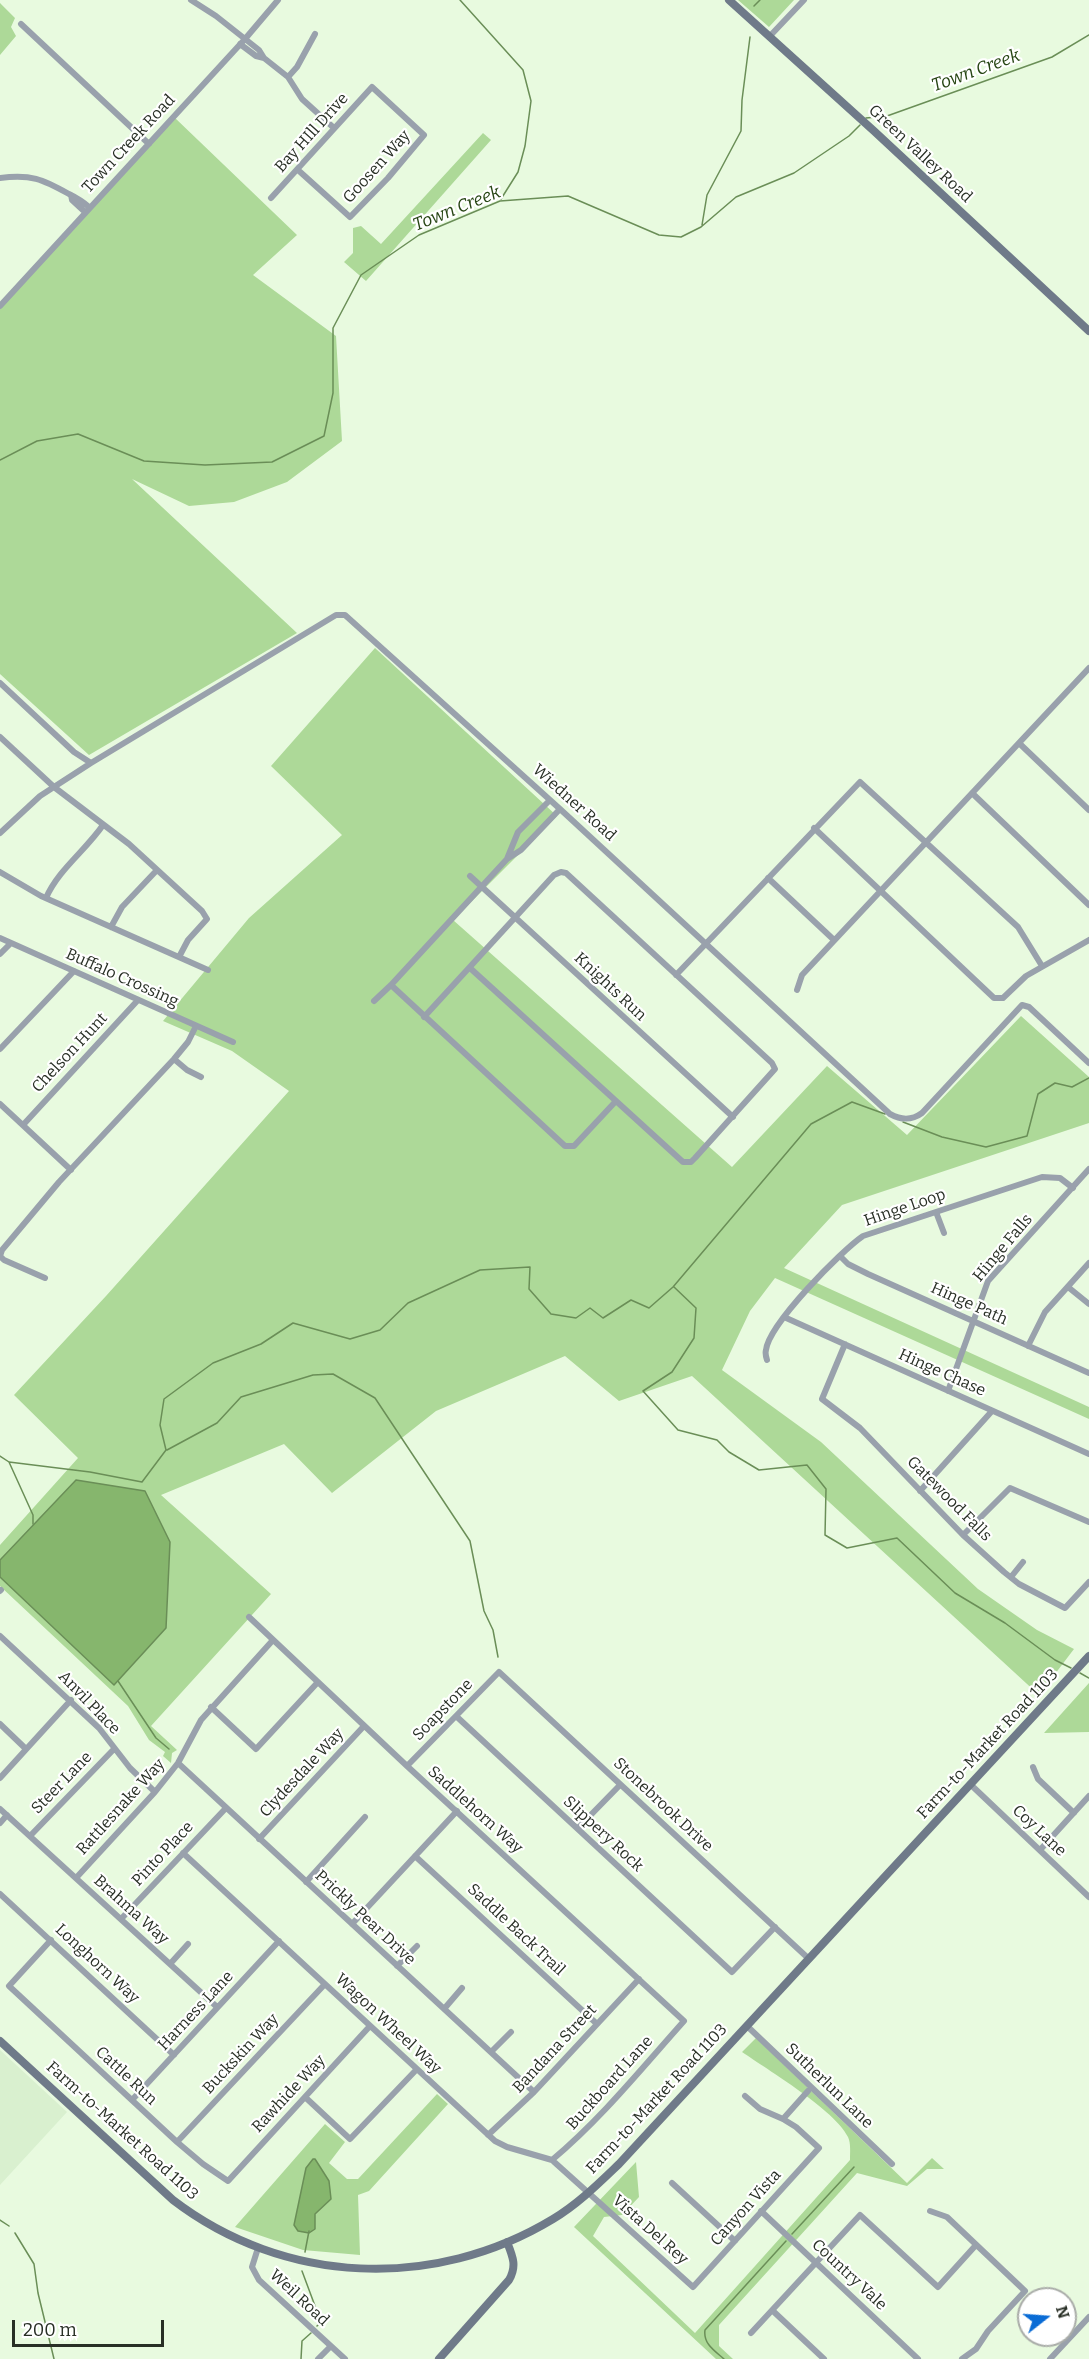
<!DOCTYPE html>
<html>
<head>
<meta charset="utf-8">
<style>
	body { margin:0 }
	#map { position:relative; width:1089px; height:2359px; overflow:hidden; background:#e8fadf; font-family:Bitter,serif }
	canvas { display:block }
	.north { position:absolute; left:1017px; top:2287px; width:60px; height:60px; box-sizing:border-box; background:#fff; border:2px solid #a9aca8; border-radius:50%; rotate:73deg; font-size:16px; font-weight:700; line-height:24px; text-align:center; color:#282f25 }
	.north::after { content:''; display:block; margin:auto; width:21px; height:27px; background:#0a6cd5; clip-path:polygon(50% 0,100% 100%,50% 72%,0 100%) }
	.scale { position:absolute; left:12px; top:2320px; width:152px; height:27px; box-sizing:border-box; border:3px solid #282f25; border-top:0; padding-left:8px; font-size:18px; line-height:21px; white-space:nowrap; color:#282f25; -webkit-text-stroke:4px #fff; paint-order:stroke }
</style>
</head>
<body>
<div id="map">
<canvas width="1089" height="2359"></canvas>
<div class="north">N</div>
<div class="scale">200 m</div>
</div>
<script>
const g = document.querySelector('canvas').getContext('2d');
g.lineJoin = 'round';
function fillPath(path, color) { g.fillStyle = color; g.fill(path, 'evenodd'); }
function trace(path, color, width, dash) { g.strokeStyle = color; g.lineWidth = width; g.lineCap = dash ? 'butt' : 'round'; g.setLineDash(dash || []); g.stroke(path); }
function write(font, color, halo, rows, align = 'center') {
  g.font = font + ' Bitter,serif'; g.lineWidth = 4.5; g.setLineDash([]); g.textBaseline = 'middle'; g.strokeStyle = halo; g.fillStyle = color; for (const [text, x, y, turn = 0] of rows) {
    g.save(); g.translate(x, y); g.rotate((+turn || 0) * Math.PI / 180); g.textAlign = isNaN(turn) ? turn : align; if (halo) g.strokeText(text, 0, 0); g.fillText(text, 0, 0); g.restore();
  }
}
const built = new Path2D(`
	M0,2050L67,2112L0,2185Z`);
const green = new Path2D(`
	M738,0H794L769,27Z
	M0,3L15,18L11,27L16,36L0,55Z
	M174,117L297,235L253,275L336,336L342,441L287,482L234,502L189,506L132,479L297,633L89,755L0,674V309Z
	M483,133L491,140L366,281L344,262L353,253V228L361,226L381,244Z
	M375,648L557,816L453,920L732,1167L827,1066L907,1135L1021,1016L1089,1077V1123L842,1205L784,1268L1089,1407V1419L775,1278L750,1311L722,1370L821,1442L978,1589L1037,1630L1074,1649L1039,1695L692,1376L619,1401L565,1356L436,1411L332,1493L284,1444L161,1495L271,1594L151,1726L177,1750L172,1753L171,1763L163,1756L165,1752L149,1740L128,1706L0,1586V1545L78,1458L14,1395L106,1296L289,1091L232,1051L163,1021L249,918L342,835L271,766Z
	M1089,1683V1732L1044,1733Z
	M756,2038L907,2183L932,2158L944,2169H927L907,2186L857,2173L719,2325V2346L733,2359H716L574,2227L636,2162L639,2197L622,2215L604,2217L593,2236L695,2333L850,2160C850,2153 851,2143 848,2137C835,2110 768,2070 742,2052Z
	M437,2094L448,2104L369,2191L358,2195L360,2255L303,2250L235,2227L325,2124L345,2142L329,2163L347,2179H358Z`);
const water = new Path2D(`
	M76,1480L145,1491L170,1542L166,1628L114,1685L0,1577V1560Z
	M313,2159H315L329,2181L331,2199L315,2214V2229L309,2233L298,2231L294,2225L306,2168Z`);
const stream = new Path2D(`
	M460,0L523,70L531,101L525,146L518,172L501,199
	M754,6L760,0
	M866,118L887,116L1052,57L1089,35
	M702,225L707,195L741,131L742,100L750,37
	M0,460L37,441L78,434L144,461L205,465L272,462L324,436L333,393V328L361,275L419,235L500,201L568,196L659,235L681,237L701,227L736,197L794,173L849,136L860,125
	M903,1122L942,1137L986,1147L1027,1136L1038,1094L1055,1083L1072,1087L1089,1078
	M674,1287L696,1308L694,1338L672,1372L643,1391L678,1430L717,1440L729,1452L759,1470L807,1465L826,1489L825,1535L847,1548L897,1538L955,1593L1005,1623L1055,1660L1071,1668
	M167,1450L217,1423L241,1397L313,1375L333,1374L375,1398L470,1541L484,1611L493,1630L498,1657
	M0,1456L9,1462L90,1472L142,1482L166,1450L160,1425L164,1399L213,1363L261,1344L293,1323L350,1339L380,1330L408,1303L480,1270L530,1267L529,1289L551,1314L576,1318L590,1308L603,1318L631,1300L649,1308L673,1287L811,1124L852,1102L885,1114
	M9,1462L33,1515V1524
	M1080,1673L1089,1678
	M118,1681L156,1738L169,1749
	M0,2220L9,2226
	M15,2233L34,2264L38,2293L54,2359
	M792,2234L854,2167
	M305,2252L309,2231
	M302,2271L321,2322L317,2326
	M301,2359L302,2341L311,2333
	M724,2359C715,2351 703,2344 705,2330L786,2241`);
const street = new Path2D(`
	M191,0L216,16L259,50L264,58
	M21,24L149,144
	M769,37L804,0
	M240,44L256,56L264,58L288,77L302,99L334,128
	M288,77L297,67L315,34
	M0,178C31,174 42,179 69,194C77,198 82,201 89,207
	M71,195L72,200L85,212
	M271,198L372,87L424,135L388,178L350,217L298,170
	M0,306L245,39L278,0
	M0,683L74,752L91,763L336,615H345L560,809L890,1114C901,1120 911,1121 922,1113L1022,1005L1029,1007L1089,1063
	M0,737L54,787L129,844L202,911L207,919L188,940L179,957
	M1020,744L1089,810
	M972,793L1089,905
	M814,828L994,998H1003L1026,976L1089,940
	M0,833L40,796L91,763
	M507,859L518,832L550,800
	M0,872L41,896L208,970
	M470,876L733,1117
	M768,878L834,940
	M46,898C58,870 86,850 103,825
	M111,927L122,907L157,870
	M0,938L233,1042
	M0,954L11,943
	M676,975L860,782L1018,927L1042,966
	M391,985L565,1146H574L616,1101
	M797,990L802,975L1089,668
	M374,1001L391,985L507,859L521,850L560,809
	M424,1017L554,875L561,872L566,873L772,1063L775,1069L695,1158L691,1162H683L470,968
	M0,1049L74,971
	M174,1059L187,1070L201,1077
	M0,1104L71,1170
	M23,1125L138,1000
	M936,1212L944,1233
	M840,1256L848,1264L868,1274L1089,1373
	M45,1278L4,1260L0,1256L2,1250L59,1182L174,1059L188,1042L196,1026
	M1068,1287L1089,1304
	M784,1317L1089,1454
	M845,1344L822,1399L860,1428L963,1535L1004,1572L1019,1584L1065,1608L1089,1582
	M1028,1346L1045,1312L1089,1263
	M767,1360C766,1357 765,1353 766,1350C769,1324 841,1251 863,1236L1042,1177L1060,1178L1073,1188
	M948,1391L988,1281L1089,1169
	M920,1491L992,1411
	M963,1535L1010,1488L1089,1522
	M1011,1577L1023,1562
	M0,1591L1,1590
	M249,1617L407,1766L684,2021C642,2068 601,2119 552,2160
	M0,1636L99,1728L130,1768L155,1792
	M211,1707L256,1749L318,1682
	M456,1716L732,1972L775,1927
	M0,1724L26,1749
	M178,1763L534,2092
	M407,1766L499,1672L809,1959
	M1033,1767L1038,1779L1074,1813
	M0,1778L71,1700
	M970,1784L1089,1897
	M0,1809L217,2007
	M0,1823L7,1815
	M578,1828L620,1785
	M30,1836L114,1749
	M259,1839L364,1726
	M1040,1850L1089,1796
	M183,1853L495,2141L507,2147L552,2160L693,2287L819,2148L796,2127L783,2119L760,2109L745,2096
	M415,1856L597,2024
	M76,1878L155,1792L178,1763L201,1720L273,1640
	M306,1882L365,1817
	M0,1894L174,2055
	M121,1919L226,1808
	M352,1924L457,1811
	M51,1940L9,1986L177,2142L203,2164L228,2181L370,2026
	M170,1964L188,1944
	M397,1966L417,1946
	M444,2009L462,1988
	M747,2026L892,2164
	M491,2052L511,2032
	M305,2097L350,2139L417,2069
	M132,2100L279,1941
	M783,2119L808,2091
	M488,2135L534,2092L639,1979
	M177,2142L325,1984
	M672,2183L735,2241
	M761,2211L918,2359
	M930,2211L947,2217L1025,2291L988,2331L976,2349L962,2359
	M258,2248L252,2267L259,2280L345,2359
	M773,2311L824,2359
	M751,2333L860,2215L938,2287L976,2245
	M318,2359L331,2346
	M1050,2359L1089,2317`);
const secondary = new Path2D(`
	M729,0L874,131L1089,331
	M0,2041L173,2200C284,2285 434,2291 553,2219C578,2204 598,2184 619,2164L1089,1656
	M439,2359L509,2280C517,2266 513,2257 507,2242`);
const streetNames = [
	["Bay HIll Drive",312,133,-48],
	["Town Creek Road",129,144,-47],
	["Green Valley Road",920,154,43],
	["Goosen Way",377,167,-48],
	["Wiedner Road",574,803,42],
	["Buffalo Crossing",122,978,24],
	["Knights Run",610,987,43],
	["Chelson Hunt",70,1053,-47],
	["Hinge Loop",905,1208,-19],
	["Hinge Falls",1003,1248,-50],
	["Hinge Path",969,1304,24],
	["Hinge Chase",942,1373,24],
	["Gatewood Falls",949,1499,45],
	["Anvil Place",89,1703,46],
	["Soapstone",443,1710,-46],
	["Farm-to-Market Road 1103",988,1744,-47],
	["Clydesdale Way",302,1773,-47],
	["Steer Lane",62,1783,-46],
	["Stonebrook Drive",663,1805,43],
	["Rattlesnake Way",121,1807,-48],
	["Saddlehorn Way",475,1810,42],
	["Coy Lane",1039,1831,43],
	["Slippery Rock",603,1834,43],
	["Pinto Place",163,1854,-47],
	["Brahma Way",131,1910,42],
	["Prickly Pear Drive",365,1918,43],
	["Saddle Back Trail",516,1930,43],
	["Longhorn Way",97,1964,43],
	["Harness Lane",196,2011,-47],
	["Wagon Wheel Way",388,2024,43],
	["Bandana Street",555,2049,-47],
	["Buckskin Way",241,2054,-47],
	["Cattle Run",126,2076,43],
	["Buckboard Lane",610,2083,-48],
	["Sutherlun Lane",829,2086,44],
	["Rawhide Way",289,2094,-47],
	["Farm-to-Market Road 1103",657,2099,-47],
	["Farm-to-Market Road 1103",122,2131,42],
	["Canyon Vista",746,2208,-48],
	["Vista Del Rey",650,2230,42],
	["Country Vale",849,2275,43],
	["Weil Road",299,2298,43]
];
const waterNames = [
	["Town Creek",976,71,-20],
	["Town Creek",457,209,-22]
];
fillPath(built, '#d9f0cf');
fillPath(green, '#add998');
fillPath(water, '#86b66d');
trace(water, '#6a8e57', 1.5);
trace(stream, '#6a8e57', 1.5);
trace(street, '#99a1ac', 6);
trace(secondary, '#6f7a89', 8);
write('16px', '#282f25', '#fff', streetNames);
write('italic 18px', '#264513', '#fff', waterNames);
</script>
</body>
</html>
